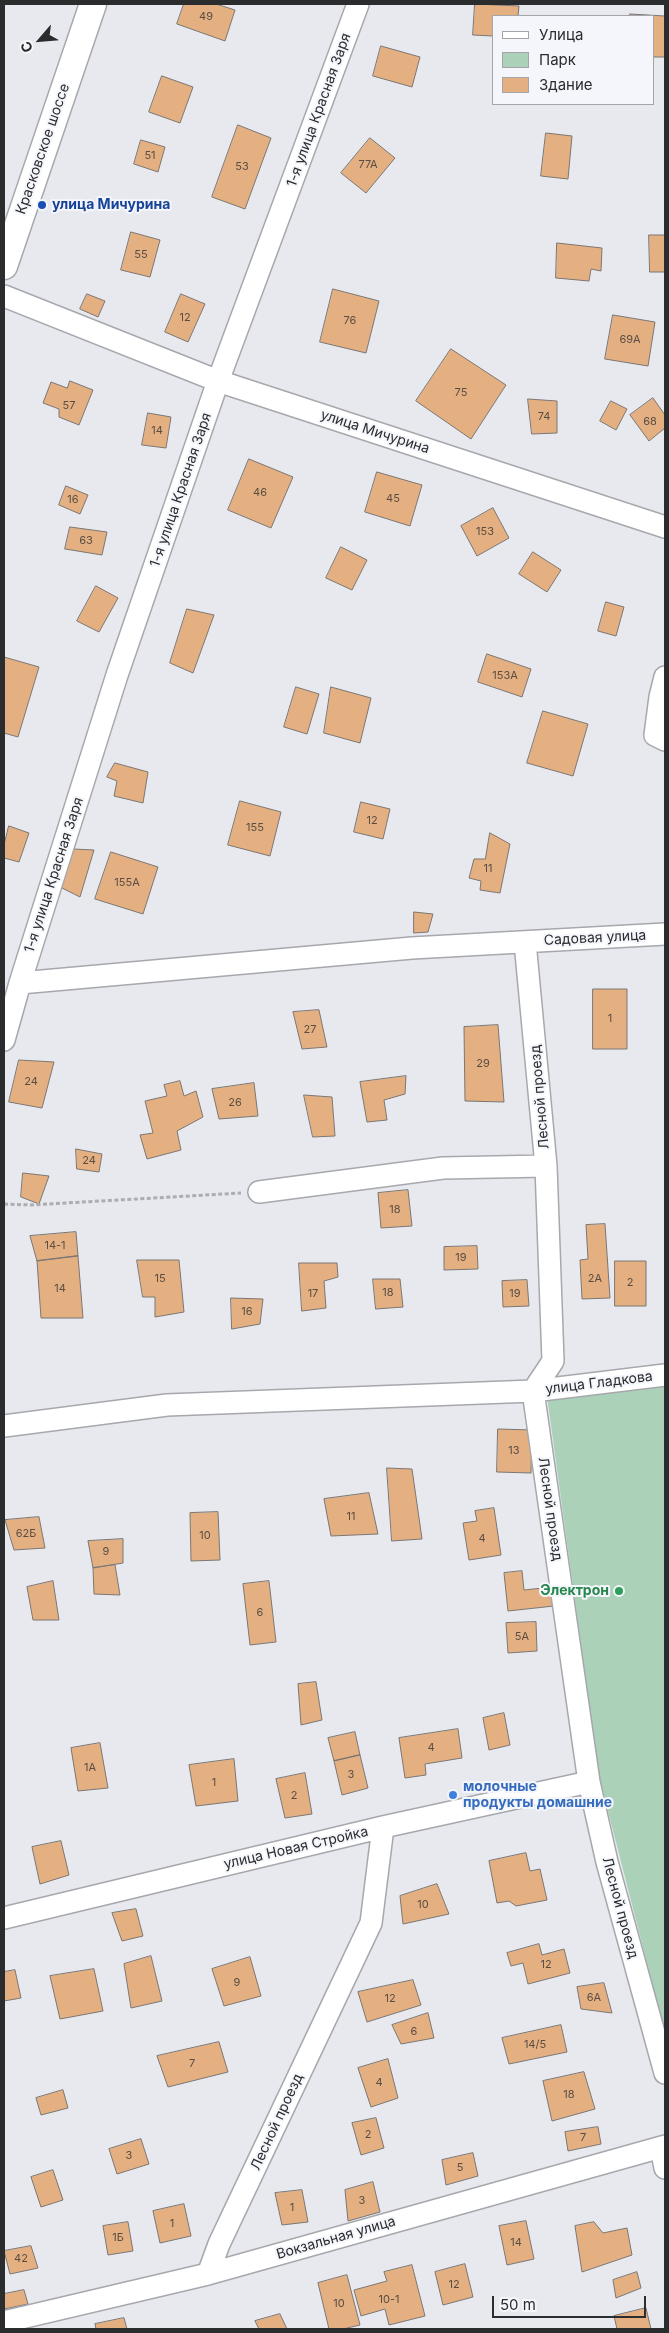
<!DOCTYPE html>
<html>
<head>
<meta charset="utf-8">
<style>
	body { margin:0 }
	#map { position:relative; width:669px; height:2333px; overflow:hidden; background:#e7e9ee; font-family:Inter,sans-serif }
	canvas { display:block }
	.frame { position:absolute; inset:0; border:5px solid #2b2c2e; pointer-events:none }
	.legend { position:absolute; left:492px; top:15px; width:162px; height:90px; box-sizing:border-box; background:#f4f6fb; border:1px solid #a4a5a9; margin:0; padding:6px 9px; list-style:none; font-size:15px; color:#2b2c2e }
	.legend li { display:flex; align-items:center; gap:10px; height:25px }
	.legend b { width:25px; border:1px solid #a4a5a9 }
	.north { position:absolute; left:15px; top:15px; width:50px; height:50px; -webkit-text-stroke:4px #f4f6fb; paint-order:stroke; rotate:243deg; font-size:14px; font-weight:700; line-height:20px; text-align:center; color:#2b2c2e }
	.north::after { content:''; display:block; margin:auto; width:18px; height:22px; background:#2b2c2e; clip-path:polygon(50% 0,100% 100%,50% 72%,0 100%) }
	.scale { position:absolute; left:492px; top:2296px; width:154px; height:22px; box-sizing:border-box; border:2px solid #2b2c2e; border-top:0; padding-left:6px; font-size:15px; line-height:18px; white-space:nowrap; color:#2b2c2e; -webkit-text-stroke:4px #f4f6fb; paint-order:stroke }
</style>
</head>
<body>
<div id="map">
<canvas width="669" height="2333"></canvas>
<div class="frame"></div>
<ul class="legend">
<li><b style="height:6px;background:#fff"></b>Улица</li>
<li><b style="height:14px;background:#abd1b8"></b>Парк</li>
<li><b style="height:14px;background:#e4b082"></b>Здание</li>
</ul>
<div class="north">С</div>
<div class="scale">50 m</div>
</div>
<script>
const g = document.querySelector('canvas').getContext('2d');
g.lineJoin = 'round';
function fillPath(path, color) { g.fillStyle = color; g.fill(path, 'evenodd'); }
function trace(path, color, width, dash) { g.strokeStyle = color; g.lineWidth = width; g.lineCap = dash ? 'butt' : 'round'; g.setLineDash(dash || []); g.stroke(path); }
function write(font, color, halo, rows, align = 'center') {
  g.font = font + ' Inter,sans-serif'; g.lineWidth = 4; g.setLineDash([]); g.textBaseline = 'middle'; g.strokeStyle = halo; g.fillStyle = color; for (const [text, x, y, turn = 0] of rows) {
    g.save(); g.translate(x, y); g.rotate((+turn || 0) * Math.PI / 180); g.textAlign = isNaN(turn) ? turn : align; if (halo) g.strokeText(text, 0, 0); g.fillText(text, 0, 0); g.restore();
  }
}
const green = new Path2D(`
	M665,1384V2033L599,1776L547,1396Z`);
const building = new Path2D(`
	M184,4H216L235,10L225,41L177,24Z
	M475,4L519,6L518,16H493V36L473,35Z
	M630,14L665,16V57H653V16H630Z
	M381,46L420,57L412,87L373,76Z
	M162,76L193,87L180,123L149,112Z
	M238,125L271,138L245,209L212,197Z
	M546,133L572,136L568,179L541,176Z
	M370,138L395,158L366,193L341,173Z
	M141,140L165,147L158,172L134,164Z
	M131,232L160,240L150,277L121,270Z
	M649,235H665V272H650Z
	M557,243L602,248L601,271L591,269L589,281L556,278Z
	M333,289L379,301L366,353L320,342Z
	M87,294L105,301L98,317L80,309Z
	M181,294L205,304L188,342L165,332Z
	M613,315L655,322L648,366L605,359Z
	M451,349L506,385L471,439L416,401Z
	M70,381L93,390L79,425L59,417V409L43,403L51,382L67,388Z
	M653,398L665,415V428L649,441L630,415Z
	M528,399L557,401V433L532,434Z
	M611,401L627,409L616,430L600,421Z
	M148,413L171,417L166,448L142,445Z
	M249,459L293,477L271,528L228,510Z
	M377,472L422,485L410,526L365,512Z
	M66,486L88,495L80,514L59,505Z
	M493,508L509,538L477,556L461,526Z
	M70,527L107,532L102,555L65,549Z
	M341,547L367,560L352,590L326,578Z
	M533,552L561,570L547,592L519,574Z
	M96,586L118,598L99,632L77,621Z
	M606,602L624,607L616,636L598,631Z
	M187,609L214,615L193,673L170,663Z
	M487,654L531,669L522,697L478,682Z
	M4,657L39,667L18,737L4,733Z
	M296,687L319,694L307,734L284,727Z
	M331,687L371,698L360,743L324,733Z
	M543,711L588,724L573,776L527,763Z
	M115,763L148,772L143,803L114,796L117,781L107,777Z
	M240,801L281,812L270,856L228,845Z
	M361,802L390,809L383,839L354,832Z
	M9,826L29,833L19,862L4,858V845Z
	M490,833L510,844L500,893L480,890L481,881L469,878L474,859H485Z
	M73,849L94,850L80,897L60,887Z
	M111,852L158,867L143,914L95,899Z
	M414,912L433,914L428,932L414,933Z
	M593,989H627V1049H593Z
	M319,1010L327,1047L302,1049L293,1012Z
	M498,1025L504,1102L465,1101L464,1027Z
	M19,1060L54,1062L42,1108L9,1102Z
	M406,1076L405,1094L384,1100L387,1120L367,1122L360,1082Z
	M180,1081L184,1096L196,1091L203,1117L177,1131L181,1150L147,1159L140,1135L153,1133L145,1101L167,1096L164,1085Z
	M254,1083L258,1116L219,1119L212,1089Z
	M304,1095L332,1097L335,1136L313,1137Z
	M76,1149L102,1154L99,1172L77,1169Z
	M23,1173L49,1176L39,1204L21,1197Z
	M408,1190L412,1226L381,1228L378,1193Z
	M605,1224L610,1298L582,1299L580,1260L588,1259L586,1225Z
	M76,1232L78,1256L37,1261L30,1236Z
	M477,1246L478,1269L444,1270V1247Z
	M78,1256L83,1318H41L37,1261Z
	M137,1260H179L184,1312L155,1317V1297H143Z
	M615,1261H646V1306H615Z
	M299,1263H337L338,1277L324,1281L326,1308L302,1311Z
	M373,1279H400L403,1307L376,1309Z
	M527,1280L529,1306L503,1307L502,1281Z
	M231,1298L263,1299L260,1324L232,1329Z
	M498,1429L532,1430L531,1473L497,1472Z
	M387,1468L412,1469L422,1539L392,1541Z
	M369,1493L378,1534L331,1536L324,1499Z
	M494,1508L501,1555L469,1560L463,1523L477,1521L475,1511Z
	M218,1512L220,1560L191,1561L190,1513Z
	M39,1517L45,1548L14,1550L5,1520Z
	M123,1539V1563L93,1568L88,1541Z
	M115,1565L120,1595L94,1594L93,1568Z
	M522,1571L524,1590L552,1587L554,1606L508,1611L504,1573Z
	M53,1581L59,1620H33L27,1587Z
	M269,1581L276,1642L250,1645L243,1584Z
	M536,1622L537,1651L508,1653L506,1623Z
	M316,1682L322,1720L301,1725L298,1684Z
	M504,1713L510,1745L489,1750L483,1718Z
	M458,1729L462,1758L425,1764L426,1775L405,1778L399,1738Z
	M355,1732L360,1755L334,1761L328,1738Z
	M100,1743L108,1788L78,1791L71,1748Z
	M360,1755L368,1788L342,1795L334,1761Z
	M234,1759L238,1801L196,1806L189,1765Z
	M305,1773L312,1814L285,1818L276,1779Z
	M61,1841L69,1875L40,1884L32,1847Z
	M526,1853L530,1871L540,1869L547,1900L516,1906L509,1901L497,1903L489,1861Z
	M437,1884L449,1914L403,1924L400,1896Z
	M136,1909L143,1936L122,1941L112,1913Z
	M539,1944L542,1955L564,1949L570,1973L528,1984L523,1963L511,1966L507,1953Z
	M151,1956L162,2001L131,2008L124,1964Z
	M250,1957L261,1996L224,2006L212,1969Z
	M94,1969L103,2011L60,2019L50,1976Z
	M15,1970L21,1998L4,2001V1972Z
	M413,1980L421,2005L367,2022L358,1992Z
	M604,1983L612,2013L581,2009L577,1987Z
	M428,2013L434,2038L401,2044L392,2025Z
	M561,2025L567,2052L509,2064L502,2038Z
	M219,2042L228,2072L168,2087L157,2056Z
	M388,2059L398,2098L371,2107L358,2068Z
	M584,2072L595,2109L552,2121L543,2081Z
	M63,2090L68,2108L41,2115L36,2098Z
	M376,2118L384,2148L361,2155L352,2123Z
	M598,2127L601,2144L568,2151L565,2132Z
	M141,2139L149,2164L117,2174L109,2149Z
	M473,2153L478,2176L446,2185L442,2160Z
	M53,2170L63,2200L41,2207L31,2177Z
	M373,2182L380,2212L348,2221L345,2190Z
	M302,2190L308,2222L282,2225L275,2193Z
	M184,2204L191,2236L160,2243L153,2211Z
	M526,2221L534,2259L507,2265L499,2226Z
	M128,2222L133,2251L108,2255L103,2226Z
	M594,2222L603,2233L627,2228L632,2255L582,2272L575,2226Z
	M31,2246L38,2268L10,2274L4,2251Z
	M465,2264L473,2297L443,2305L435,2272Z
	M412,2265L425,2316L389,2325L385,2309L361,2316L354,2290L387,2281L384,2272Z
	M637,2272L641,2288L616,2298L613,2280Z
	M347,2275L360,2325L343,2329H329L318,2283Z
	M24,2290L28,2304L4,2309V2294Z
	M646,2308L651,2329H617L614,2316Z
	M280,2314L287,2329H259L255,2321Z
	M124,2318L127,2329H96L95,2324Z`);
const path = new Path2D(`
	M4,1204L31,1205L241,1193`);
const minor = new Path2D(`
	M4,296L218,381L665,527
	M665,677L660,697L655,735L665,740
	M525,942L546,1166L553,1361L533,1391L589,1782L607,1862L665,2073
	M20,983L412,948L665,934
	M4,1040L20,983L117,675L218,381L358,4
	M259,1192L443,1168L546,1166
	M4,1426L167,1405L533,1391L665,1375
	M4,1918L383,1827L589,1782
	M661,2148L665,2168
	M208,2274L219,2244L371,1923L383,1827
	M4,2322L208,2274L665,2146`);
const major = new Path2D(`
	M4,266L93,4`);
const markers = [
	[42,205,5,"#1a4fb4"],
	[619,1591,5,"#2e9e5b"],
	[453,1795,5,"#3f7fe0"]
];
const numberNames = [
	["49",206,17],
	["51",150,156],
	["77А",368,165],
	["53",242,167],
	["55",141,255],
	["12",185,318],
	["76",350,321],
	["69А",630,340],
	["75",461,393],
	["57",69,406],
	["74",544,417],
	["68",650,422],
	["14",157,431],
	["46",260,493],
	["45",393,499],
	["16",73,500],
	["153",485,532],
	["63",86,541],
	["153А",505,676],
	["12",372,821],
	["155",255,828],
	["11",488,869],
	["155А",127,883],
	["1",610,1019],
	["27",310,1030],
	["29",483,1064],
	["24",31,1082],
	["26",235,1103],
	["24",89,1161],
	["18",395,1210],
	["14-1",55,1246],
	["19",461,1258],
	["15",160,1279],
	["2А",595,1279],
	["2",630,1283],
	["14",60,1289],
	["18",388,1293],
	["17",313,1294],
	["19",515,1294],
	["16",247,1312],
	["13",514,1451],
	["11",351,1517],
	["62Б",26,1534],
	["10",205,1536],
	["4",482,1539],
	["9",106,1552],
	["6",260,1613],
	["5А",522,1637],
	["4",431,1748],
	["1А",90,1768],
	["3",351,1775],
	["1",214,1783],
	["2",294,1796],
	["10",423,1905],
	["12",546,1965],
	["9",237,1983],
	["6А",594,1998],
	["12",390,1999],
	["6",414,2032],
	["14/5",535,2045],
	["7",192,2064],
	["4",379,2083],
	["18",569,2095],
	["2",368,2135],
	["7",583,2138],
	["3",129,2156],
	["5",460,2168],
	["3",362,2201],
	["1",292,2208],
	["1",172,2224],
	["1Б",118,2238],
	["14",516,2243],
	["42",21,2259],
	["12",454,2285],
	["10-1",389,2300],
	["10",339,2304]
];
const streetNames = [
	["1-я улица Красная Заря",319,110,-70],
	["Красковское шоссе",43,149,-71],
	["улица Мичурина",375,432,18],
	["1-я улица Красная Заря",181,490,-71],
	["1-я улица Красная Заря",54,875,-72],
	["Садовая улица",595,938,-3],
	["Лесной проезд",540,1097,-95],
	["улица Гладкова",599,1383,-7],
	["Лесной проезд",550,1509,82],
	["улица Новая Стройка",296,1848,-13],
	["Лесной проезд",620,1908,75],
	["Лесной проезд",277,2122,-65],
	["Вокзальная улица",336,2238,-16]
];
const transitNames = [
	["улица Мичурина",52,205]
];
const leisureNames = [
	["Электрон",609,1591]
];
const shopNames = [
	["молочные",463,1787],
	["продукты домашние",463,1803]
];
fillPath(green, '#abd1b8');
fillPath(building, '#e4b082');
trace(building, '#7b7673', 1);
trace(minor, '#a6a8ad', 24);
trace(major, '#a6a8ad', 29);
trace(path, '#acadb2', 3, [4, 2.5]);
trace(minor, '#fff', 21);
trace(major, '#fff', 26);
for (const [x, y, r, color] of markers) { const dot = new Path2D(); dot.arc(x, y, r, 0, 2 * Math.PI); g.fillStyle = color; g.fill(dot); trace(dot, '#f4f6fb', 2); }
write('11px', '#594d43', null, numberNames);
write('14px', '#2b2c2e', '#f4f6fb', streetNames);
write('bold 14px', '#164399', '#f4f6fb', transitNames, 'left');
write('bold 14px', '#27864d', '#f4f6fb', leisureNames, 'right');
write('bold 14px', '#366cbe', '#f4f6fb', shopNames, 'left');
</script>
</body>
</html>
